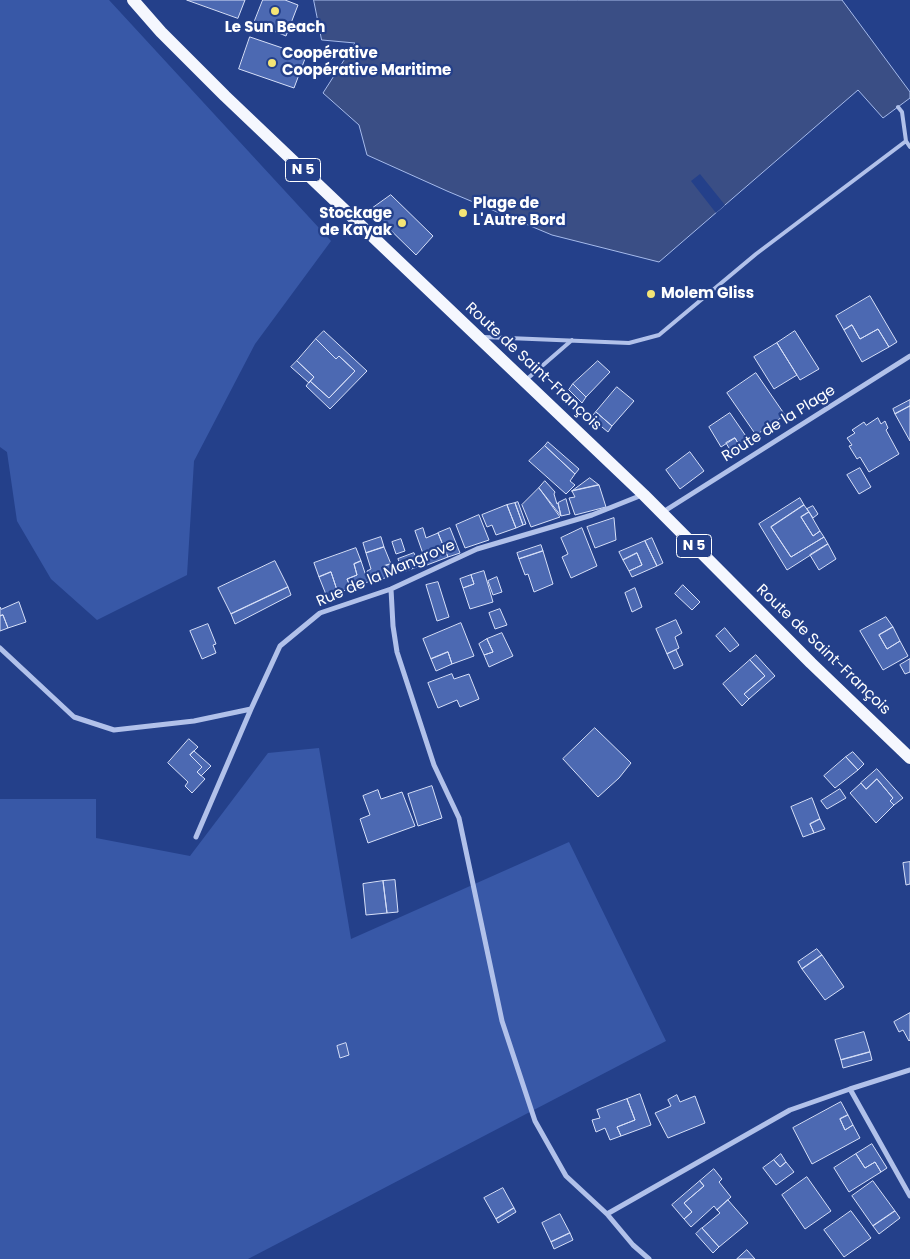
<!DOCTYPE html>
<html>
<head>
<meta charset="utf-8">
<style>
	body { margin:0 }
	canvas { display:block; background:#24408a }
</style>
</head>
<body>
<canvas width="910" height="1259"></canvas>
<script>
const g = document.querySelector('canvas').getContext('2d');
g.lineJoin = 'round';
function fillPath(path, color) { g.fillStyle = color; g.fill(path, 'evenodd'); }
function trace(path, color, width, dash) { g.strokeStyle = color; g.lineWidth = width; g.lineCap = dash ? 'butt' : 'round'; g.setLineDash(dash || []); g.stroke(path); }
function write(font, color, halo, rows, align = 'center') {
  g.font = font + ' Poppins,sans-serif'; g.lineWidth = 4.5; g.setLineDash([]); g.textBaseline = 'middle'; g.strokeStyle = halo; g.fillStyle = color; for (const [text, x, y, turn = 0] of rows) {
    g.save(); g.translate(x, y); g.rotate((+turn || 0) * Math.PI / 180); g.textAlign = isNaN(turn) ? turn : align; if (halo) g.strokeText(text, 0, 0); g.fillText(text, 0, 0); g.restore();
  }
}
const green = new Path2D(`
	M0,0H109L331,241L255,344L194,461L187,575L97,620L51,579L17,521L7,452L0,447Z
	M319,748L351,939L569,842L666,1041L248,1259H0V799H96V838L190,856L268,753Z`);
const water = new Path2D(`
	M314,0H842L910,92V98L883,118L858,90L659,262L552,235L447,191L367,155L359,125L323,93L355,43L322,40Z`);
const pier = new Path2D(`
	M700,174L725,205L716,213L691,181Z`);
const building = new Path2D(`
	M187,0H245L238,18Z
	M263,0H285L298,5L286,36L254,23Z
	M250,37L306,56L294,88L239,69Z
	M391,195L433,236L416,255L370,210Z
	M870,296L897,342L889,347L878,329L860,339L852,325L844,330L836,316Z
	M852,325L860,339L878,329L889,347L862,362L844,330Z
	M324,331L367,371L330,409L306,386L310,381L329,398L355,371L339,356L336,359L316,339Z
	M795,331L819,369L800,380L777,343Z
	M316,339L336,359L339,356L355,371L329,398L310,381L314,377L297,361Z
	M777,343L797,375L774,389L754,357Z
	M297,361L314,377L309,383L291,367Z
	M598,361L610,372L586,397L573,384Z
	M756,373L785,415L756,435L727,393Z
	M573,384L586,397L582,403L569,390Z
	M617,387L634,401L612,426L596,412Z
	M910,400V406L895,414L893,409Z
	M910,406V441L895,414Z
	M596,412L612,426L608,432L591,418Z
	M730,413L750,442L741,448L735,438L721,447L709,427Z
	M878,418L881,424L885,421L888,428L886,430L899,454L869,472L860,457L857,459L849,446L852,445L847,438L855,433L852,430L864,422L866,425Z
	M735,438L741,448L732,453L726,443Z
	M548,442L579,469L575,474L545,446Z
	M545,446L575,474L570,481L575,485L566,494L529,461Z
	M690,452L704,471L680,489L666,470Z
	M860,468L871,487L859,494L847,475Z
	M590,478L599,485L572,491Z
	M545,481L555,492L554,494L557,504L558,503L561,516L539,488Z
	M599,485L606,507L575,515L569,498L575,497L572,491Z
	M539,488L560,517L531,527L522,505Z
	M800,498L804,505L771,527L791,557L824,537L828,544L787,570L759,524Z
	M566,499L570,514L561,516L558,503Z
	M518,502L526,524L523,525L515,503Z
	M515,503L523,525L516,528L507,505Z
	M507,505L516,528L496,535L492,525L487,527L482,515Z
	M804,505L809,512L801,517L813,536L820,531L824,537L791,557L771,527Z
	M813,506L818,514L813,518L807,509Z
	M809,512L820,531L813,536L801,517Z
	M479,515L489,540L465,548L456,525Z
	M614,518L616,540L595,548L587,527Z
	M423,528L426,538L438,533L448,557L427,565L415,531Z
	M450,528L460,553L448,557L438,533Z
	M582,528L597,566L571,578L562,557L568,554L561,538Z
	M381,537L384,547L366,553L363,543Z
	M652,538L663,563L657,566L645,541Z
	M401,539L405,551L396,554L392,542Z
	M645,541L657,566L632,577L629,571L642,565L637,553L623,560L619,552Z
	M828,544L836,559L819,570L810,555Z
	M541,545L543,551L519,559L517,553Z
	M384,547L391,564L384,566L387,577L371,584L367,571L371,569L366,553Z
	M356,548L361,561L354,564L357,575L347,579L351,588L338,593L331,572L319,577L314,563Z
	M543,551L553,584L534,592L528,574L525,575L519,559Z
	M414,553L420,566L403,572L398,559Z
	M637,553L642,565L629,571L623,560Z
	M275,561L288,587L231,614L218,588Z
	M361,561L368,582L351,588L347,579L357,575L354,564Z
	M391,564L394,575L387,577L384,566Z
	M484,571L493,602L470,609L463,588L474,584L471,575Z
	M331,572L338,593L327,597L319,577Z
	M471,575L474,584L463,588L460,579Z
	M497,577L502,592L493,595L488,581Z
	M438,582L449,617L437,621L426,585Z
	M683,585L700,602L692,610L675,594Z
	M288,587L291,595L235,624L231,614Z
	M635,588L642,607L632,612L625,593Z
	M19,602L26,622L8,628L3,615L0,616V607L1,609Z
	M500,609L507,625L495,629L489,613Z
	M3,615L8,628L0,631V616Z
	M886,617L893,627L879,635L887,649L900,641L908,656L883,670L860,631Z
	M676,620L682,633L675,637L679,648L667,654L656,629Z
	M461,623L474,656L452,664L448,652L431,659L423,639Z
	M208,624L216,644L213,645L216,653L202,659L190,631Z
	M893,627L900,641L887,649L879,635Z
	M725,628L739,645L730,652L716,636Z
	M502,633L513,656L489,667L484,655L493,652L487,639Z
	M487,639L493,652L484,655L479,644Z
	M676,650L683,665L674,669L667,654Z
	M448,652L452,664L436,671L431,659Z
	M756,655L775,676L749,699L744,694L765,676L750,660Z
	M910,659V672L905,674L900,665Z
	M750,660L765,676L744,694L749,699L742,706L723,684Z
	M452,674L454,679L469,674L479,699L460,707L457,700L438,708L428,683Z
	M595,728L631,763L619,778L598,797L563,759Z
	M189,739L198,747L190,755L202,767L197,772L205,779L192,793L185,786L188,782L168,763Z
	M194,751L211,766L201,776L197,772L202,767L190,755Z
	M853,752L864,764L858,770L846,757Z
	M846,757L858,770L835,788L824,776Z
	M877,769L903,798L894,805L890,801L893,798L877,779L866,789L861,783Z
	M877,779L893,798L890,801L894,805L876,823L850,793L861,783L866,789Z
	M432,786L442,818L418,826L408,794Z
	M840,789L846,798L827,809L821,801Z
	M378,790L381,799L402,792L415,826L368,843L360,819L370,815L363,796Z
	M812,798L820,819L810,824L814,833L803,837L791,807Z
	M820,819L825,829L814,833L810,824Z
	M910,862V884L906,885L903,863Z
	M395,880L398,912L387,913L383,881Z
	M383,881L387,913L366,915L363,884Z
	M817,949L822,955L802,969L798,962Z
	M822,955L844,987L825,1000L802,969Z
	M910,1013V1040L909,1041L903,1030L899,1032L894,1022Z
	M864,1032L870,1052L841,1060L835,1040Z
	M346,1043L349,1055L340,1058L337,1046Z
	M870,1052L872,1060L843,1068L841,1060Z
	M640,1094L651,1125L621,1136L617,1127L635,1120L627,1099Z
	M677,1095L680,1102L695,1096L705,1123L668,1138L655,1113L671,1106L668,1100Z
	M627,1099L635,1120L617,1127L621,1136L610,1140L605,1128L596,1132L592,1120L600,1118L597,1110Z
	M841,1102L848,1115L840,1119L845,1130L853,1125L860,1138L812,1164L793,1128Z
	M848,1115L853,1125L845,1130L840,1119Z
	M872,1144L887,1168L881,1172L875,1162L865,1168L856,1154Z
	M781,1154L786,1162L780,1167L774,1160Z
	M856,1154L865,1168L875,1162L881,1172L849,1192L834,1168Z
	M774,1160L780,1167L786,1162L794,1172L776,1185L763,1168Z
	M714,1169L722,1179L719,1182L731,1197L717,1210L714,1206L691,1227L684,1219L692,1212L684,1203L704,1186L700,1181Z
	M807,1177L831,1211L805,1229L782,1195Z
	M700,1181L704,1186L684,1203L692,1212L684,1219L672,1205Z
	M873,1181L895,1211L873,1226L852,1196Z
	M503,1188L514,1208L496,1219L484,1198Z
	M728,1200L748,1223L719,1247L702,1228L720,1213L717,1210Z
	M514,1208L516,1212L498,1223L496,1219Z
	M851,1211L871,1238L844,1257L824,1230Z
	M895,1211L900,1218L879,1234L873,1226Z
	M560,1214L570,1233L551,1242L542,1223Z
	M702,1228L719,1247L713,1253L696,1234Z
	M570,1233L573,1240L554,1249L551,1242Z
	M747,1250L755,1259H737Z`);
const service = new Path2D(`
	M898,107L902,112L906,141
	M484,337L629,343L659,335L756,254L906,141L910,147
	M527,379L572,340`);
const minor = new Path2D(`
	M663,512L910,356
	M391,589L393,626L397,652L434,765L459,818L502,1021L535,1121L566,1176L607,1214L633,1245L649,1259
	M0,648L74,717L114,730L194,721L251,709L280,646L320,613L391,589L477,549L592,515L642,495
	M196,837L251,709
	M850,1089L910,1196
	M607,1214L790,1110L850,1089L910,1070`);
const primary = new Path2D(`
	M133,0L161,32L225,96L644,495L811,663L910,758`);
const markers = [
	[275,11,5,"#f5e575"],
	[272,63,5,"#f5e575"],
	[463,213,5,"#f5e575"],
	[402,223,5,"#f5e575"],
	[651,294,5,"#f5e575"]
];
const shields = [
	[303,170,35],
	[694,546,35]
];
const shieldNames = [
	["N 5",303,170],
	["N 5",694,546]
];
const poiNames = [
	["Le Sun Beach",275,28,"center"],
	["Coopérative",282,54],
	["Coopérative Maritime",282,71],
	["Plage de",473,204],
	["L'Autre Bord",473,221],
	["Stockage",392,214,"right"],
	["de Kayak",392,231,"right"],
	["Molem Gliss",661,294]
];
const streetNames = [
	["Route de Saint-François",533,367,43],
	["Route de la Plage",779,424,-32],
	["Rue de la Mangrove",386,574,-23],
	["Route de Saint-François",823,650,44]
];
fillPath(green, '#3858a7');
fillPath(water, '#3a4e85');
trace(water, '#a5baeb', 1);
fillPath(pier, '#24408a');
fillPath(building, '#4c69b2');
trace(building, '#d6dff8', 1);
trace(service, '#b1c1ea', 4);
trace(minor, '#b1c1ea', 5);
trace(primary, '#f5f7fe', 12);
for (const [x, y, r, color] of markers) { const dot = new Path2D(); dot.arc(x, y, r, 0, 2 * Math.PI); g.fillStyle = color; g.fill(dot); trace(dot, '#24408a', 2); }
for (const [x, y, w] of shields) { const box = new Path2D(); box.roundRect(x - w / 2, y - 11.5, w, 23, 4); g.fillStyle = '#24408a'; g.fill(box); trace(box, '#fff', 1); }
write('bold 14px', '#fff', null, shieldNames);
write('bold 15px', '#fff', '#24408a', poiNames, 'left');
write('15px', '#fff', '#24408a', streetNames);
</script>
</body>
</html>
